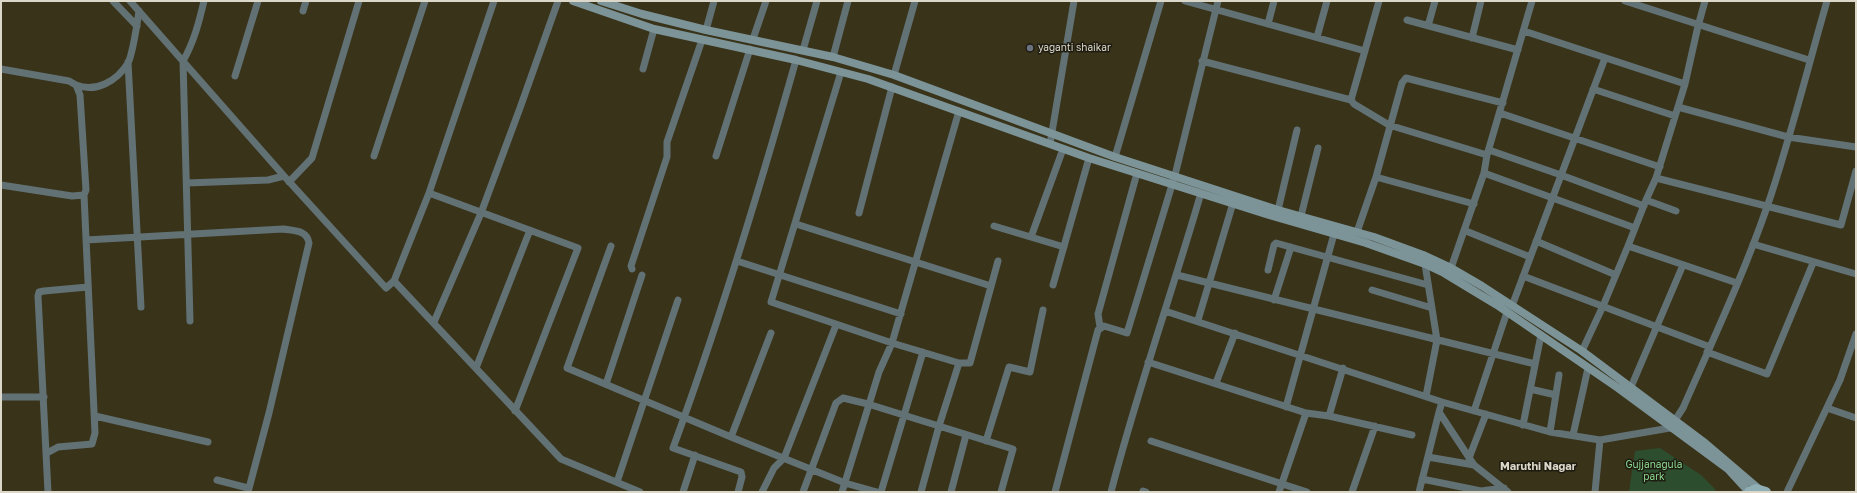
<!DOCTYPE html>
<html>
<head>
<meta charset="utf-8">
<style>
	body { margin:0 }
	#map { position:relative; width:1857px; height:493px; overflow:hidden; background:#39331a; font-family:"Golos Text",sans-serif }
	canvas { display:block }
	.frame { position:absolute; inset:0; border:2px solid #dbd7c9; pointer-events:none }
</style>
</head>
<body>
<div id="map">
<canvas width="1857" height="493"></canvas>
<div class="frame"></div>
</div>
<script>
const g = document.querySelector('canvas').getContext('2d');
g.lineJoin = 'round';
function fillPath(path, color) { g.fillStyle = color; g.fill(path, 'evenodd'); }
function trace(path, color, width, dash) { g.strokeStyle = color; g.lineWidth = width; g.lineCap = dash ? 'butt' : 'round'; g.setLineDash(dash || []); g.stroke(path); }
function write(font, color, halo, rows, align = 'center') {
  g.font = font + ' "Golos Text",sans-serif'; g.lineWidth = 3; g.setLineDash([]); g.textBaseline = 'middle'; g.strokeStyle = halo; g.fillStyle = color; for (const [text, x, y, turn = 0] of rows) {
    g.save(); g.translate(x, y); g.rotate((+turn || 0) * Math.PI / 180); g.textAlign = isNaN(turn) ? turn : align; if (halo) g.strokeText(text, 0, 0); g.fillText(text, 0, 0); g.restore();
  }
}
const green = new Path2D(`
	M1660,448L1701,475L1715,489L1716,492H1629L1635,451Z`);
const street = new Path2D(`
	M113,1L137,26
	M130,1L284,176L386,288L394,281L561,459L640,492
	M1185,1L1365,51
	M1379,1L1351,100L1354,104L1389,125L1487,155
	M1625,1L1809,60
	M303,11L306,1
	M1407,20L1518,50
	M1268,24L1274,1
	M1428,26L1435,1
	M706,30L714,1
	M1524,31L1685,84
	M1317,37L1327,1
	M1472,38L1481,1
	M753,39L766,1
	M803,50L817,1
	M833,57L848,1
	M1202,61L1351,100
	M128,62L141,307
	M1,69L69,81L76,85L80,95L86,190L84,195L72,196L1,185
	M643,69L654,29
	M841,72L771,302L892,343L959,363H970L998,261
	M894,75L915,1
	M235,76L258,1
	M76,85C96,93 117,81 128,63C133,53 137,24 139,11
	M1593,89L1675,116
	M1678,107L1788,137L1856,147
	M1500,113L1660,167
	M1050,144L1074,1
	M1489,150L1561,175L1644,206
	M374,156L425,1
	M716,156L750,49
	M1115,157L1161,1
	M1484,173L1635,228
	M1656,178L1841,225L1856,171
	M289,182L312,158L359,1
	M187,183L268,180L284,176
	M429,193L578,248L515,411
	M1646,200L1676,211
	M1474,204L1376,177L1402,83L1406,78L1503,103
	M1278,210L1297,130
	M859,213L892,87
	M1301,216L1318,148
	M796,224L991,286
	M994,226L1064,247
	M1466,231L1530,257
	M1357,232L1376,177
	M1031,237L1063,149
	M86,240L283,229C295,231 307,230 309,243L269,413L248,492
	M1536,241L1616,275
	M1753,244L1856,274
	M611,246L567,368L731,437L845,483L877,492
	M1628,246L1737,283
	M1426,260L1425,264L1437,340L1426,396
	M737,261L901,314
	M1451,268L1484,173L1487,155L1532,1
	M632,269L631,266L667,157V142L702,40
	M1268,270L1274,245L1276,243L1428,285
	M1177,275L1535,364
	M1523,276L1710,347
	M394,281L429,193L494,1
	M1053,285L1089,158
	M1372,290L1432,308
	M1274,300L1291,247
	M1512,306L1605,58
	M1165,311L1442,402L1550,432L1600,440L1670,428L1683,408C1712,342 1743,276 1767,207C1790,140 1807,70 1827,1
	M1198,320L1233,203
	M190,321L183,61C194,42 199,22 204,1
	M434,322L481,213L520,108L558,1
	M1100,327L1098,314L1137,173
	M1582,351L1603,306L1628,246L1646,200L1656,178L1685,84L1698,26L1705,1
	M1707,352L1767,374L1813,263
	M1148,362L1306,413L1329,416L1412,435
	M476,368L530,230
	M1216,383L1235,333
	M606,384L642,275
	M1631,387L1683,265
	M1530,389L1556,395
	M1,397H44
	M1442,402L1439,412L1474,465L1508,492
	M1286,407L1334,234
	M1827,408L1856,418
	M1474,411L1507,312
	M95,416L208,442
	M1329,416L1343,368
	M1523,425L1541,335
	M1550,432L1559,375
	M1573,435L1588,368
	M731,437L771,333
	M986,441L1009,367L1030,372L1043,310
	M1151,441L1307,492
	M47,453L58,447L92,444L95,433L84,195
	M1428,457L1474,465
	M1469,458L1486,414
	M1422,479L1481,491L1504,488
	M217,480L248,488
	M617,482L678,300
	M1143,491L1146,492
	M48,492L38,296L39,292L44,291L88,287
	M683,492L695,455
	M738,492L742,477L741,472L673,448C720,320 759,191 796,60
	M762,492L774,468L784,458L836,325
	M803,492L836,403L843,398L868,404L1013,449L1001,492
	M842,492L879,372L892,343L959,111
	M881,492L923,352
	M921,492L939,426L959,363
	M951,492L966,435
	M1055,492L1098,330L1104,326L1127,333L1175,175L1218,1
	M1111,492C1137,391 1172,293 1201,193
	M1279,492L1306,413
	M1352,492L1375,426
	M1419,492L1439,412
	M1595,492L1600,440
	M1787,492L1840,380L1856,334`);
const secondary = new Path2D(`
	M573,1L654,29L796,60L868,79L1089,158L1269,215L1366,243L1425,264L1444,273L1497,305L1618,388L1728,469L1749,492
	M601,1L642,14L706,30L833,57L894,75L1115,157L1278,210L1374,237L1423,255L1451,268L1482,286L1582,351L1705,443L1759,489`);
const primary = new Path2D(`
	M1749,492L1756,489L1766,492`);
const markers = [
	[1030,48,4,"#6b7280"]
];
const poiNames = [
	["yaganti shaikar",1038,48]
];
const parkNames = [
	["Gujjanagula",1654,465],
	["park",1654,477]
];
const neighbourhoodNames = [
	["Maruthi Nagar",1538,467]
];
fillPath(green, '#2c4e2e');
trace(street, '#627174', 7);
trace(secondary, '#7c9498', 8);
trace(primary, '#90afb4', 10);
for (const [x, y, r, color] of markers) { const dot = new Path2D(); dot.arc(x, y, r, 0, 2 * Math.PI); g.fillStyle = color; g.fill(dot); trace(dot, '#1e1b10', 1.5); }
write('10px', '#dbd7c9', '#1e1b10', poiNames, 'left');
write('10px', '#8ad78f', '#1e1b10', parkNames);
write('bold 11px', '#dbd7c9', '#1e1b10', neighbourhoodNames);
</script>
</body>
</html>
